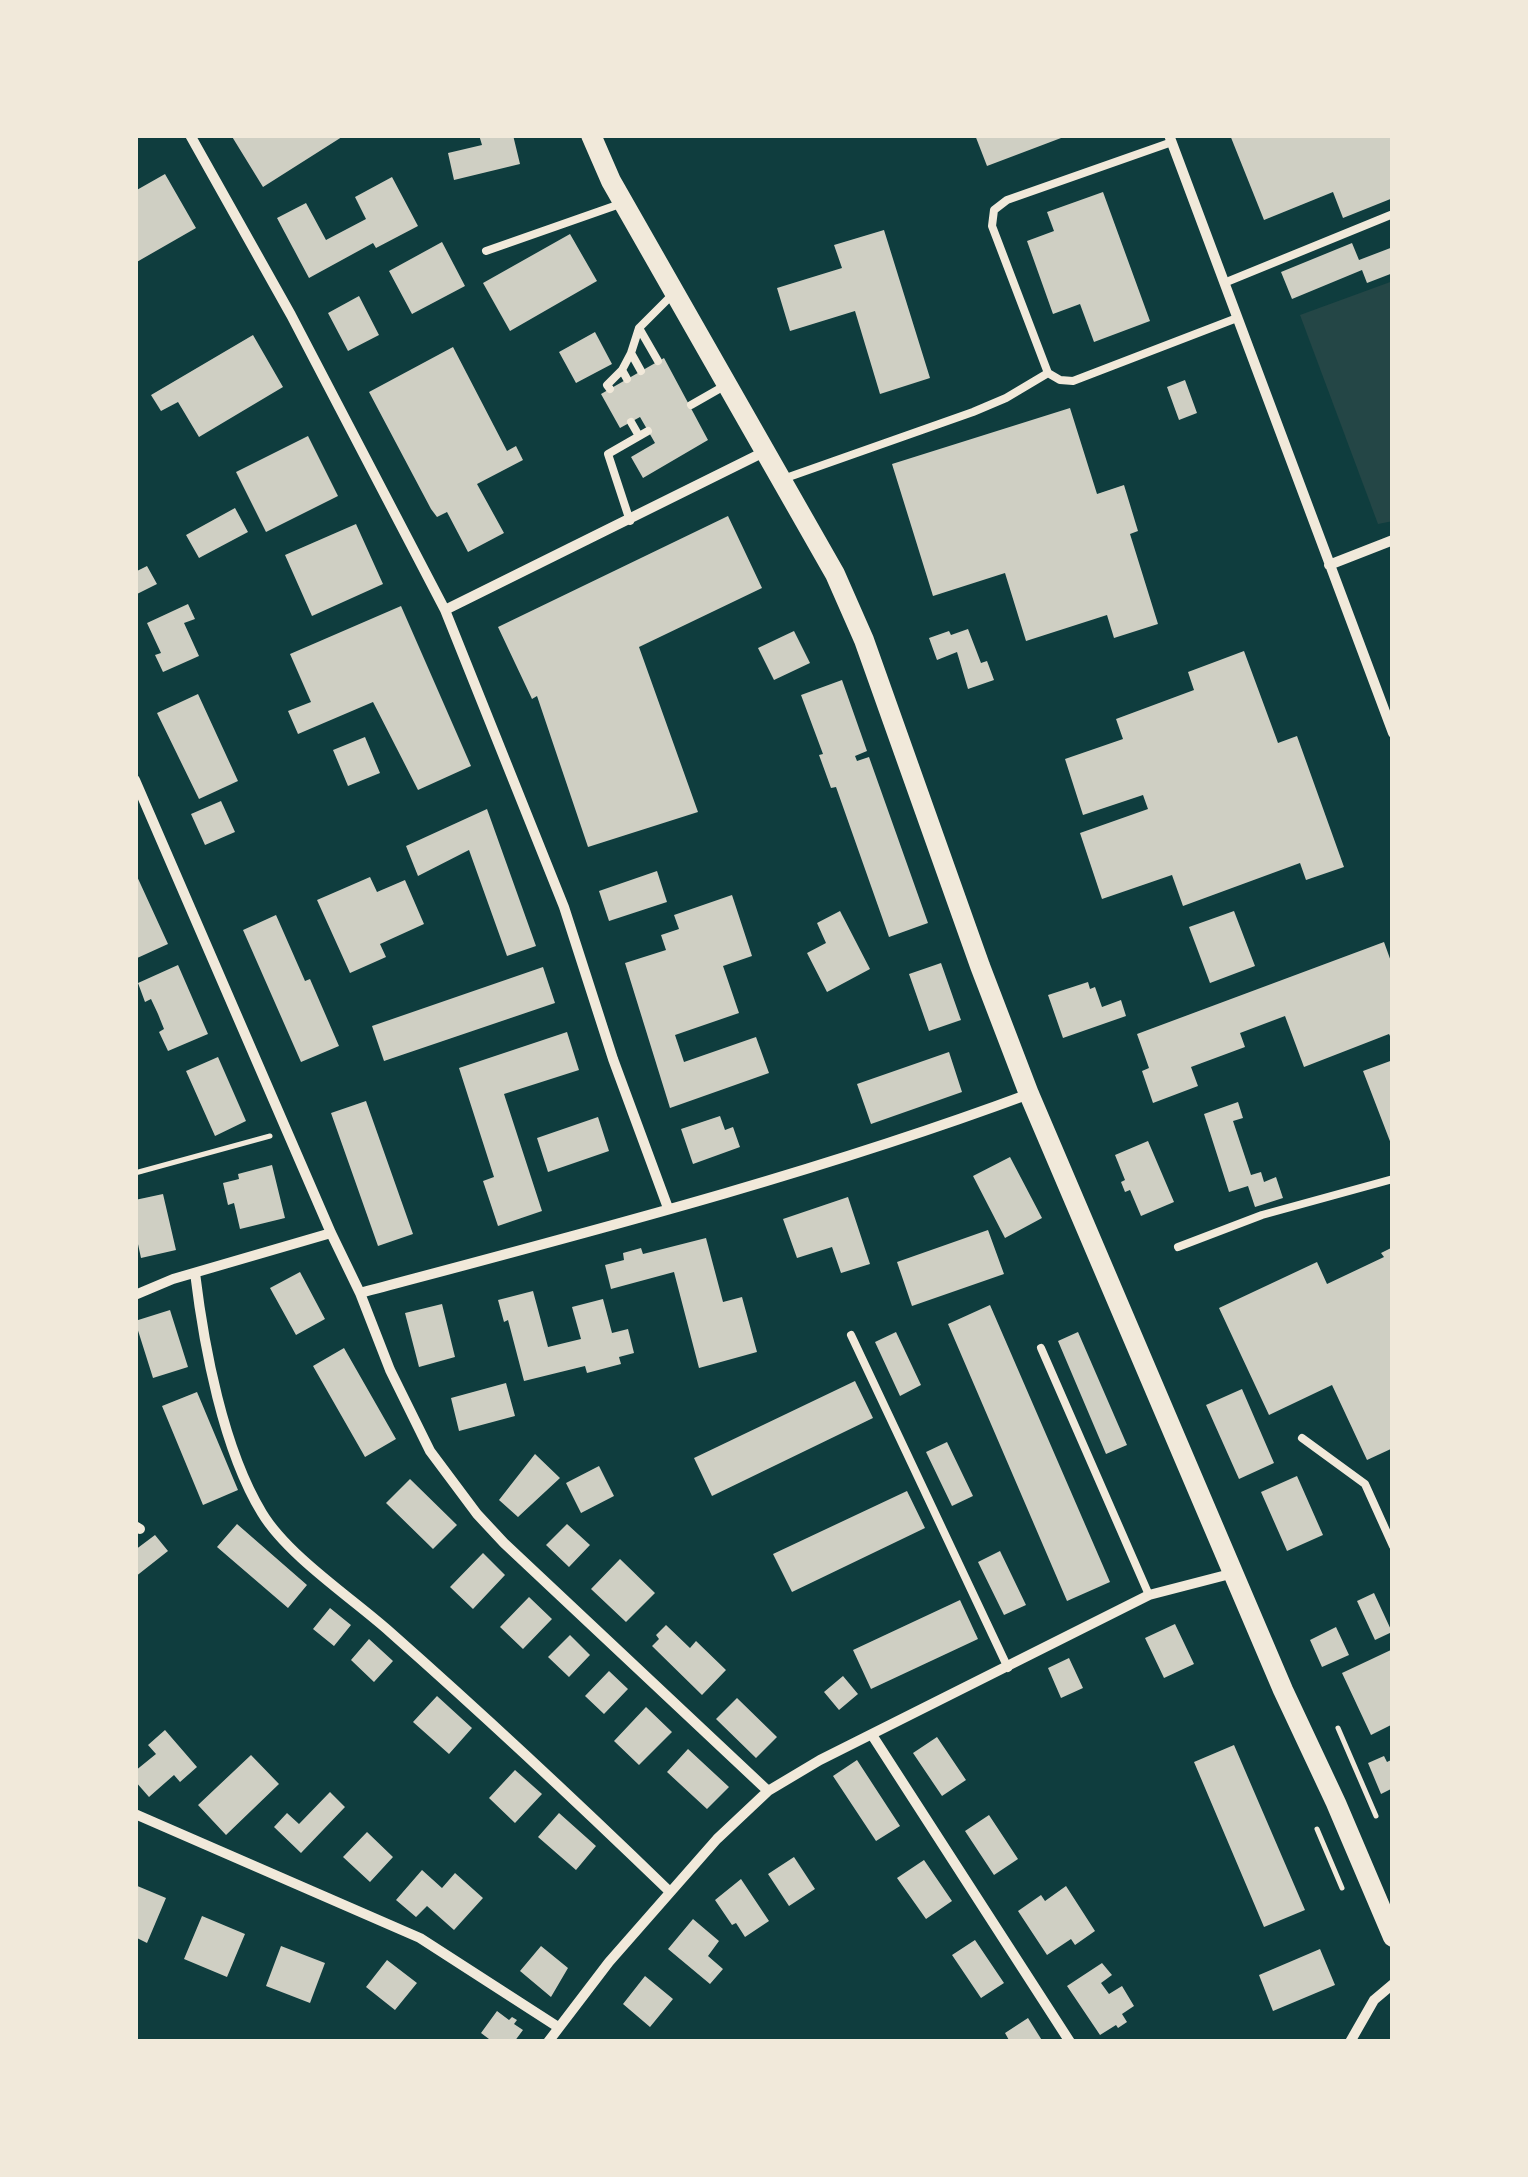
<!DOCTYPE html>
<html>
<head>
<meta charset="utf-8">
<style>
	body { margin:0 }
	#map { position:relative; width:1528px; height:2177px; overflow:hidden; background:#0f3d3e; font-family:"PT Sans Narrow",sans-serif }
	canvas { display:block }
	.frame { position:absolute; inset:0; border:138px solid #f1e9da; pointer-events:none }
</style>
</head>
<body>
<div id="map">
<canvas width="1528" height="2177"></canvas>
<div class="frame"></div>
</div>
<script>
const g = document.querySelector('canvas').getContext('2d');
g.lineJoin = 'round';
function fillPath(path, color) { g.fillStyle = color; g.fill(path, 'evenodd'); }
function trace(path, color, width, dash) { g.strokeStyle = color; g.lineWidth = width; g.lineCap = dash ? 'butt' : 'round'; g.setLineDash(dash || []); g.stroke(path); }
const green = new Path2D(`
	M1393,281V521L1378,524L1300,315Z`);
const building = new Path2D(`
	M231,135H345L263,187Z
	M479,135H513L520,164L454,180L448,153L482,145Z
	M975,135H1069L987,166Z
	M1230,135H1393V198L1343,218L1333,192L1264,220Z
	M165,174L196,228L135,263V191Z
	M392,177L418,226L376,248L373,243L309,278L277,218L306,203L326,240L366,219L355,197Z
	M1103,192L1150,321L1094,342L1080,304L1053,314L1027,241L1054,231L1047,212Z
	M884,230L930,378L880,394L855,311L790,331L777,288L842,268L834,245Z
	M570,234L597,281L510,331L483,283Z
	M442,242L465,286L412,314L389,271Z
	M1352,243L1359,260L1393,247V273L1367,283L1362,270L1292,299L1281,272Z
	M359,296L379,335L348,351L328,313Z
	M595,332L612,364L576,383L559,352Z
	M253,335L283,387L199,437L178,402L161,411L151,395Z
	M453,347L507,451L516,446L523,460L477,484L504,533L468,552L447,512L437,517L431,509L369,392Z
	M664,358L708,440L643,478L631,457L655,443L640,417L620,428L601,394Z
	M1185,380L1197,413L1179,420L1167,387Z
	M1070,408L1097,494L1124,485L1138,531L1130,534L1158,624L1114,638L1107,615L1026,641L1005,573L933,596L892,464Z
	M308,436L338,496L266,532L236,472Z
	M235,508L248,532L199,558L186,535Z
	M728,516L762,588L639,647L698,812L588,847L537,696L532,699L498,627Z
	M356,524L383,584L312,616L285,555Z
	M147,566L157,584L135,595V572Z
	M188,604L195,619L184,623L199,656L163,672L155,655L161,653L147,623Z
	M401,606L471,766L418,790L373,702L298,734L288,711L311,702L290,654Z
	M968,629L981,663L987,661L994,680L968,689L957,652L937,660L929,638L949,631L951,635Z
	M794,631L810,663L774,680L758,648Z
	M1244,651L1278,743L1297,736L1344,867L1306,880L1300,863L1183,906L1172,875L1102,899L1080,833L1148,809L1143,795L1083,815L1065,759L1123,739L1116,719L1194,690L1188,672Z
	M842,680L867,751L855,756L857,761L869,757L928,923L889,937L836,787L831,788L819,755L823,754L801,695Z
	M198,694L238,781L199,799L157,713Z
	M365,737L380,773L348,786L333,750Z
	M221,801L235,832L205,845L191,814Z
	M487,809L536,946L507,956L469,850L418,876L406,846Z
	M657,871L667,902L609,921L599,891Z
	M135,872L168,944L135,959Z
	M370,877L377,892L405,880L424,924L380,944L386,957L350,973L317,900Z
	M732,895L752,956L723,966L739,1013L675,1035L684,1062L756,1037L769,1073L670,1108L625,963L666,950L661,935L679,929L674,915Z
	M840,911L870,969L827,992L807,953L826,943L817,923Z
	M1234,911L1255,966L1210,983L1189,927Z
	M276,915L305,981L310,979L339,1046L301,1062L243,930Z
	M1384,942L1393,967V1042L1389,1034L1304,1067L1285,1016L1240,1033L1245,1047L1191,1067L1198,1086L1153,1103L1142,1071L1149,1068L1137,1034Z
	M941,963L961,1020L929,1031L909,974Z
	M178,965L208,1034L168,1051L159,1032L164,1029L158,1014L151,999L145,1002L138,983Z
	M543,967L555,1003L384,1061L372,1026Z
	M1088,982L1090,989L1095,987L1102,1007L1121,1000L1126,1016L1063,1038L1048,995Z
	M567,1032L579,1070L504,1094L542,1211L498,1226L483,1181L494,1177L459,1068Z
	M949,1052L962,1092L871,1124L857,1084Z
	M218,1057L246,1121L215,1136L186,1071Z
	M1393,1060V1149L1363,1071Z
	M366,1101L413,1234L378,1246L331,1113Z
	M1238,1102L1243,1118L1233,1121L1251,1175L1261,1172L1264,1182L1276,1177L1283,1198L1255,1207L1248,1186L1229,1192L1204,1114Z
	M720,1116L725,1130L733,1127L740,1147L693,1164L681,1129Z
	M598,1117L609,1151L548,1172L537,1138Z
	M1148,1141L1174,1202L1141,1216L1130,1190L1125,1192L1121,1182L1125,1180L1115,1155Z
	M1010,1157L1042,1218L1005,1238L973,1176Z
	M272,1165L285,1218L240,1229L234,1203L228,1205L223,1183L239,1179L238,1174Z
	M163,1194L176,1250L141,1258L135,1230V1200Z
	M848,1197L870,1264L841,1273L832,1247L797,1258L783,1219Z
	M988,1230L1004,1274L912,1306L897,1262Z
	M706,1238L723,1302L742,1297L757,1352L699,1368L674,1272L611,1289L605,1265L624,1260L623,1253L641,1248L643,1254Z
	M1393,1247V1448L1367,1460L1332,1385L1269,1415L1219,1308L1317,1262L1327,1284L1384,1257L1381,1253Z
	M300,1272L325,1319L296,1335L270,1288Z
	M533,1291L548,1347L581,1339L572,1307L603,1299L612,1333L628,1329L634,1353L619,1357L621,1364L587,1373L585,1366L524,1381L508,1320L504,1322L498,1300Z
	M442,1304L455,1357L419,1367L405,1313Z
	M990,1305L1110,1582L1067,1601L948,1324Z
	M170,1310L188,1367L153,1378L135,1321Z
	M896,1332L921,1385L900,1396L875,1342Z
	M1078,1332L1127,1445L1106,1454L1058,1341Z
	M344,1348L396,1439L365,1457L313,1366Z
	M855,1381L873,1418L712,1496L694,1458Z
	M506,1383L515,1416L459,1431L451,1398Z
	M1242,1389L1274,1463L1239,1479L1206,1405Z
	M197,1392L238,1490L203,1505L162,1406Z
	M947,1442L973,1496L952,1506L926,1452Z
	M535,1454L560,1478L518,1517L499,1500Z
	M599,1466L614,1496L581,1513L566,1483Z
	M1297,1476L1323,1535L1287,1551L1261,1492Z
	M410,1479L457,1525L433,1549L386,1503Z
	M907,1491L925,1528L792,1592L773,1554Z
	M237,1524L307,1585L288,1608L217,1547Z
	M567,1524L590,1545L569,1567L546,1545Z
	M155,1535L168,1551L135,1577V1550Z
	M1000,1551L1026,1605L1004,1615L978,1562Z
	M483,1553L505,1575L473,1609L450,1587Z
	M620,1559L655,1593L626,1622L591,1589Z
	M1374,1593L1392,1632L1375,1640L1357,1601Z
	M529,1597L552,1619L523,1649L500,1627Z
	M960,1600L978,1639L871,1689L853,1650Z
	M330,1608L351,1625L334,1646L313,1629Z
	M1175,1624L1194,1664L1164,1678L1145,1638Z
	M666,1625L690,1648L696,1641L726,1670L702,1695L652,1646L659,1639L656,1635Z
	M1336,1627L1349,1655L1322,1667L1310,1640Z
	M570,1635L590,1655L569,1677L548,1657Z
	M369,1639L393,1661L374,1682L351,1660Z
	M1393,1649V1724L1371,1735L1342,1673Z
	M1069,1658L1083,1688L1061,1698L1048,1668Z
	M609,1671L628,1689L604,1714L585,1696Z
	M843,1676L858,1694L839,1710L824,1692Z
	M437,1696L472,1728L449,1754L413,1722Z
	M737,1698L777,1737L756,1758L716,1719Z
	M646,1707L672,1732L639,1765L614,1741Z
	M165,1730L197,1767L180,1782L174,1775L149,1797L135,1781V1771L156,1754L148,1745Z
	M937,1737L966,1780L942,1796L913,1753Z
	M1234,1745L1305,1910L1264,1927L1194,1762Z
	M688,1749L729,1787L707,1809L667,1772Z
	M251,1755L279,1784L226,1835L198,1805Z
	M1384,1756L1387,1762L1393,1759V1788L1381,1794L1368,1763Z
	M857,1760L900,1826L876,1841L833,1776Z
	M515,1770L542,1794L515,1823L489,1798Z
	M330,1792L345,1807L301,1853L274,1827L287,1813L299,1824Z
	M559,1813L596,1846L576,1870L538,1837Z
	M989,1815L1018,1859L994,1875L965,1831Z
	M367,1832L393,1857L370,1882L343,1857Z
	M794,1857L815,1889L789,1906L768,1874Z
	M924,1860L952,1901L926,1919L897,1878Z
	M422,1870L442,1888L455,1873L483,1898L454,1930L427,1906L416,1917L396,1900Z
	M741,1879L769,1921L745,1937L736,1923L732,1925L715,1900Z
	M135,1885L166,1898L147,1943L135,1937Z
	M1066,1886L1095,1931L1075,1945L1071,1939L1047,1955L1018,1911L1041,1895L1045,1901Z
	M202,1916L245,1934L227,1977L184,1959Z
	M693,1919L719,1941L708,1956L723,1969L710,1984L668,1949Z
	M975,1940L1004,1983L981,1998L952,1955Z
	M281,1946L325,1963L310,2003L266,1986Z
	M541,1946L568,1968L551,1997L520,1971Z
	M1320,1949L1335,1985L1273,2011L1259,1975Z
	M387,1960L417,1983L395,2010L366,1987Z
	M1102,1963L1112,1975L1101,1983L1109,1994L1122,1986L1134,2006L1122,2014L1127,2022L1118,2028L1116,2025L1100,2035L1067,1986Z
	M645,1976L673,1999L650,2027L623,2004Z
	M497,2011L509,2020L512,2017L517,2020L514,2024L523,2030L514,2042H493L481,2033Z
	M1028,2018L1043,2042H1010L1005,2033Z`);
const path = new Path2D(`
	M135,1173L270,1136
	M1338,1728L1376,1816
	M1317,1829L1342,1888`);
const service = new Path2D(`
	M1172,142L1007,200L994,210L992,226L1048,373L1060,380L1073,381L1237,318
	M486,251L620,204
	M1224,283L1393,214
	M639,328L631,353L641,371
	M658,361L639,328L672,295
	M627,379L622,370L631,353
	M610,389L607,385L622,370
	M691,405L726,385
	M631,422L639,436
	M783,479L973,412L1006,398L1048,373
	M630,521L608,454L648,431
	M1178,1247L1262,1215L1393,1179
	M851,1335L1008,1668
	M1041,1348L1149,1595
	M1302,1438L1365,1484L1393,1546`);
const minor = new Path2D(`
	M190,135L291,315L445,610L564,907L613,1059L668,1208
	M1169,135L1393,733
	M1329,565L1393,540
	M445,610L766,451
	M135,780L331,1233L360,1293L390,1370L430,1451L477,1514L504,1543L768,1791
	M195,1273C204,1347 223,1449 262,1513C288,1556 352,1598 390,1632C485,1716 577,1802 668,1890
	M360,1293C585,1233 811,1175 1029,1094
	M135,1295L173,1279L331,1233
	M135,1526L140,1529
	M872,1735L1070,2042
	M135,1814L420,1938L558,2027
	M548,2042L609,1962L717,1839L768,1791L820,1760L1149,1595L1234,1573
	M1350,2042L1374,2000L1393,1984`);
const secondary = new Path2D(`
	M591,135L611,181L835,574L864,640L980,966L1029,1094L1283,1690L1336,1803L1393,1937`);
fillPath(green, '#244646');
fillPath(building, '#cfcfc3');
trace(path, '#f1e9da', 5);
trace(service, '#f1e9da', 8);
trace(minor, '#f1e9da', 10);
trace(secondary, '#f1e9da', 20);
</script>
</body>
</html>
